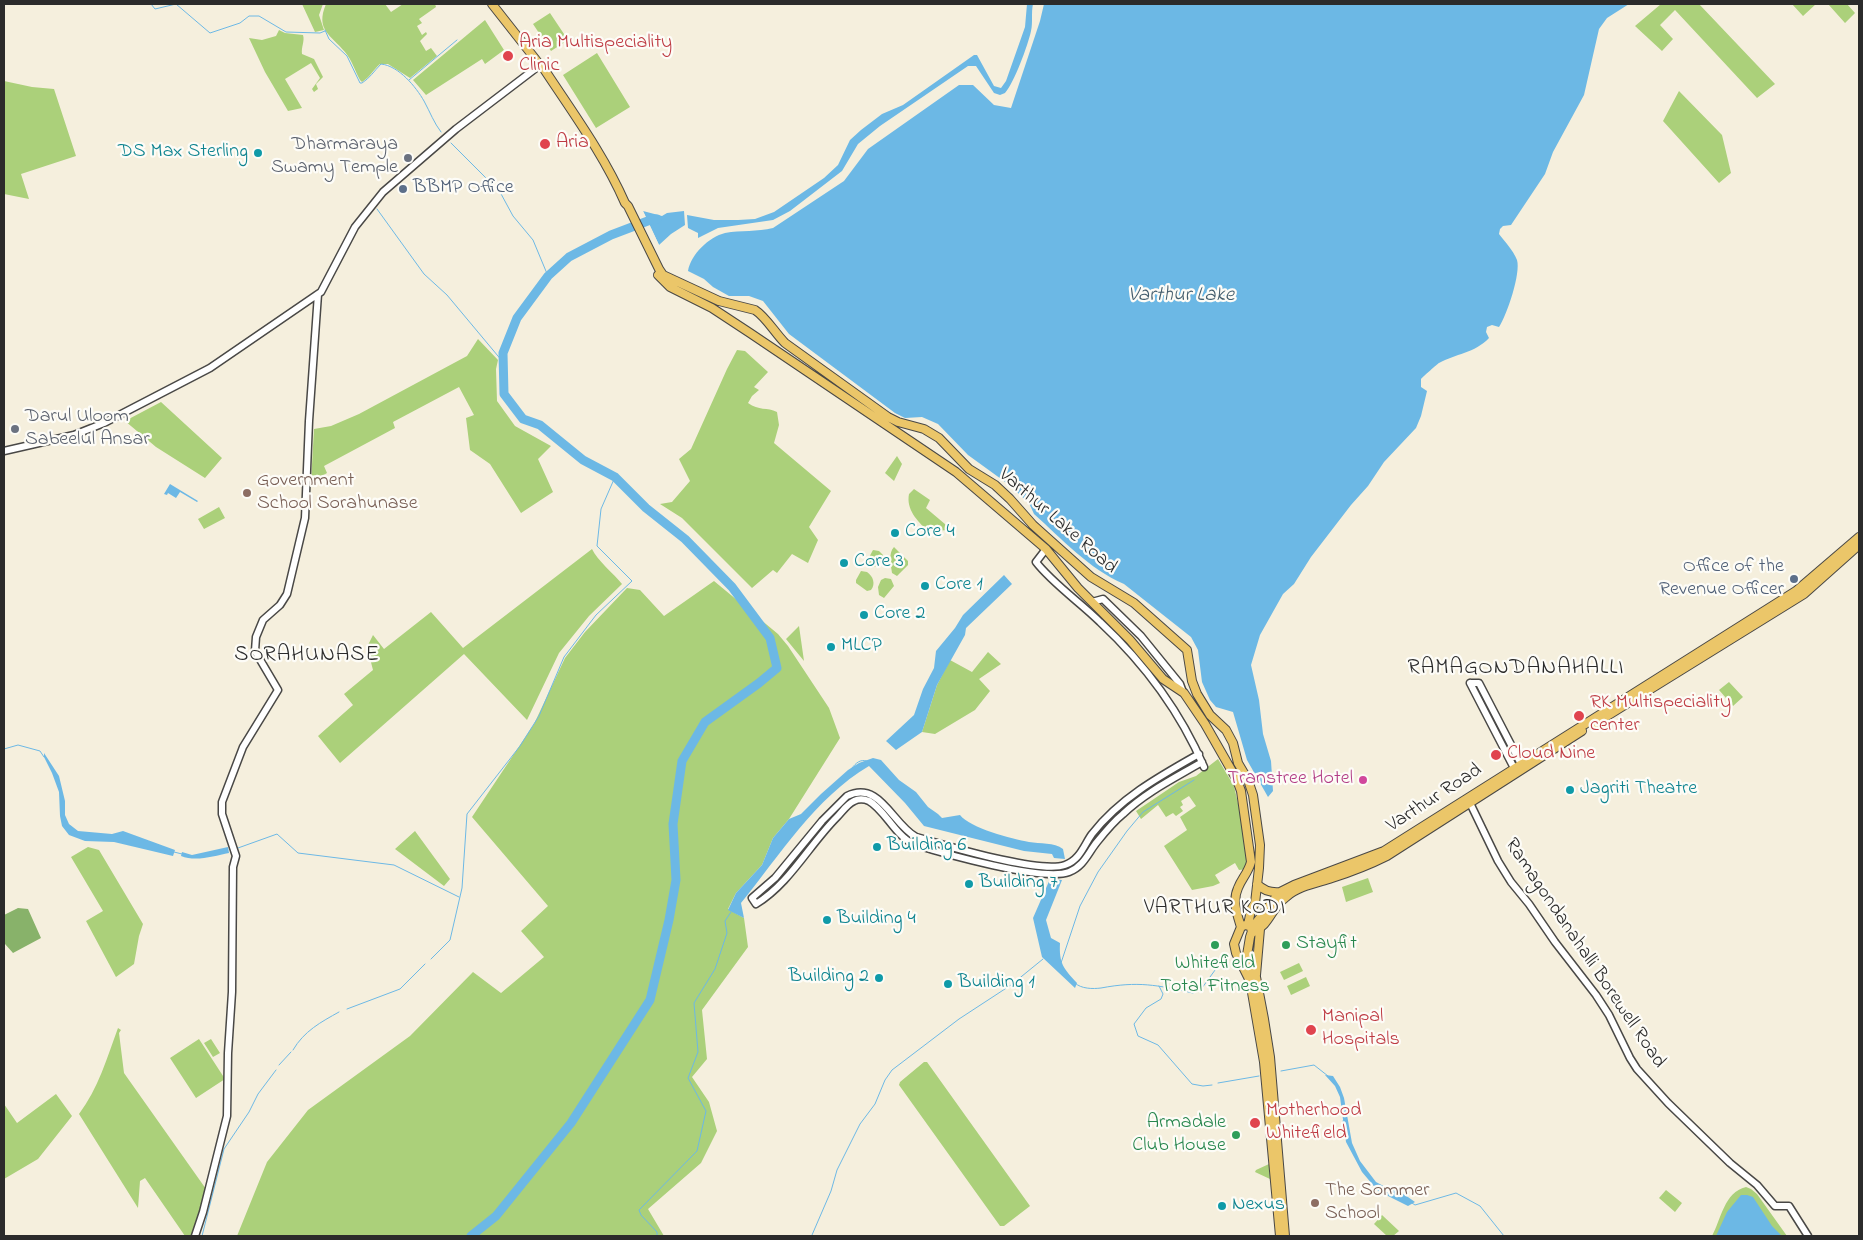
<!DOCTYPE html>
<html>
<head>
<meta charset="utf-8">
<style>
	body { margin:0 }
	#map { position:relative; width:1863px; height:1240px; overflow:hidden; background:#f5efdd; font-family:"Indie Flower",sans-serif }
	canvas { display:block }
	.frame { position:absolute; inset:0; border:5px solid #2b2b2b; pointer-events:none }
</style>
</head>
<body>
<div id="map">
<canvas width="1863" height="1240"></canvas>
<div class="frame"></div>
</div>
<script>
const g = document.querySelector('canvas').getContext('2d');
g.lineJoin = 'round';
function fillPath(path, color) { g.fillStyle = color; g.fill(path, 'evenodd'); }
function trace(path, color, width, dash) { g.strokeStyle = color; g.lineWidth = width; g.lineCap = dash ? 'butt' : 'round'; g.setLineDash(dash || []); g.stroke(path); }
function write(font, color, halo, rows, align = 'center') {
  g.font = font + ' "Indie Flower",sans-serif'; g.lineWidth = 4.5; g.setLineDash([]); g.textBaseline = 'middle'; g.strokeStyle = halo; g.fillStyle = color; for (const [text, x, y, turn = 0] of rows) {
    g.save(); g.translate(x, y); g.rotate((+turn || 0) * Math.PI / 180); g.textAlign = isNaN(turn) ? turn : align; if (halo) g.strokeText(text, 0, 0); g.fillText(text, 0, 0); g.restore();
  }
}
const green = new Path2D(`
	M302,4H323L319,15L324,30L315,32Z
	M326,4H385L391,12L403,4H435L436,7L419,19L422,23L417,26L422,35L426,32L427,34L420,41L426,51L431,48L437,56L410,78L388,64H380C373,70 370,77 362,82L360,80C355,71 352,60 345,52C331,35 315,30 326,4Z
	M1661,4H1699L1775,84L1757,98L1675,10L1660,25L1673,39L1662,51L1635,26Z
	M1792,4H1816L1803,16Z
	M1828,4H1847L1855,13L1845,23Z
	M550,13L568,40L551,51L533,24Z
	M485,20L504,50L485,64L482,59L426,95L413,80Z
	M279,30L285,33L303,35C305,41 301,47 302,54L314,59L323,77L316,84L318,89L314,92L312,89L320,78L311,63L285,79L302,108L288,111L265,72L249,38L262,40L276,36Z
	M597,53L630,107L596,128L563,75Z
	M4,81L32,87L54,89L76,156L21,174L29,199L4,194Z
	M1679,91L1722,135L1731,173L1719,183L1663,121Z
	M478,339L498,360L496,369L497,401L515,426L551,446L538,459L553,492L521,513L490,464L470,450L466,418L474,415L459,387L393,422L395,428L324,466L327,473L311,483L314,429L331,426L359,414L467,356Z
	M737,350L745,351L768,372L754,387L759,390L752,396L748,403C759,411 767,407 777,412L779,425L774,443L831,491L809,527L818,540L808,563L792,554L777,573L773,570L752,588L682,518L660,504L672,502L690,481L679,459L691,449L727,369Z
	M161,402L222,458L205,478L156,447L125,421Z
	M897,456L902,464L894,481L885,473Z
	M914,489L930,500L926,508L952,530L928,531C917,521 906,509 909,494Z
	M219,507L225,518L204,529L198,519Z
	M894,547L908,561V565L897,576L892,573C891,565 888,553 894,547Z
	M592,549C597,560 614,574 622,584L589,616L559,653L527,720L464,654L340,763L318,736L353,705L344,694L373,670L367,647L373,635L384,649L431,612L463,648Z
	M873,550L879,551L883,555V561L877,566L870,568L866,563Z
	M861,571L867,572C873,576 876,584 871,590L867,591L856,583V580Z
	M885,578L891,579L894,586L884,598L879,595L878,587L881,580Z
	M714,581L778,634L788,646L829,708L840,738L789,819L773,838L762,865L736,893L728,909L744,918L748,947L702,1010L707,1059L692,1077L709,1102L717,1131L701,1163L648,1209L664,1236H237L267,1162L308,1110L410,1036L473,972L501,993L544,957L521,931L548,906L472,817L534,724L565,658L585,632L627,588L640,590L664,616Z
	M799,626L804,661L786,639Z
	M988,652L1001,664L979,679L990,691L975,710L935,734L922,732L937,685L950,660L972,672Z
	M1729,682L1743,697L1733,706L1719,690Z
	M1218,759L1234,786L1242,821L1248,869L1239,870L1235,863L1215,875L1220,883L1213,886L1192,890L1164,846L1187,830L1180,817L1196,806L1189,796L1181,801L1183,805L1180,807L1183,811L1176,816L1173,813L1166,817L1158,805L1141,819L1136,811L1179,782L1196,776Z
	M415,831L450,879L444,886L395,849Z
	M88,847L99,850L143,924L139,936L134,964L116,977L86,921L103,911L71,857Z
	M1368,878L1373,892L1346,902L1342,887Z
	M1299,963L1303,971L1284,980L1280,972Z
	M1306,977L1310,986L1291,995L1287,986Z
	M118,1028L121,1030L119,1033L124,1073L206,1189L192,1236H185L145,1178L140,1181L138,1208L79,1114C98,1089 107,1058 118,1028Z
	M199,1039L225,1079L196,1098L170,1058Z
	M211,1039L220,1053L213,1057L204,1043Z
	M924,1062H927L1030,1206L1004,1226H1000L899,1085L900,1082Z
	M56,1094L72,1116L38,1159L4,1179V1104L17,1123Z
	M1269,1164L1270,1179L1255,1172L1256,1170Z
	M1746,1187L1751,1189L1757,1194L1787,1236H1712C1721,1220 1724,1192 1746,1187Z
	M1666,1190L1682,1203L1675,1212L1659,1198Z
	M1382,1215L1399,1231L1393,1236H1387L1374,1224Z`);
const forest = new Path2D(`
	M18,908L28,909L41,938L13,953L5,944H4V915Z`);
const water = new Path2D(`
	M1027,4H1033C1031,13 1033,22 1031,31C1028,45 1014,83 1005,93L1000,95L994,93L976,66H968L880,126L858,144L842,171L790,211L773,220L718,228L698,238V233L688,228L687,215L714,220H738L755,219L774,212L824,178L838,165L850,140L861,130L882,114L903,105L974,55H977L994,86L1001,88L1006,81L1025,27Z
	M1044,4H1629L1607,18L1599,29L1584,95L1553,152L1545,174L1511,225L1503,226L1500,229L1499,234C1505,242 1513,250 1517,260C1521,273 1507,315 1499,327L1492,325L1487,327L1486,332L1489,338C1475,353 1455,354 1439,363C1437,364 1423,377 1421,379V387L1427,391L1421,416L1416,428L1384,462L1368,486L1351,505L1311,557L1294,584L1283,594L1260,635L1251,665L1259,700L1263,734L1271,761L1273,791L1268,797L1247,760L1233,712L1216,707L1210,700L1202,682L1198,650L1191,637L1124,584C1089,569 1062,539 1034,514L1029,503L1008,484L968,455L938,424L922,417L905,418L895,413L789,334L763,301L749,296H729L713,287L704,279L688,271C691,254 709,237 725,233C741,230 757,232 773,228L844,181L868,149L959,85H973L994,105L1011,108L1040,21Z
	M643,211L662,216L667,213L684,211L685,225L671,234L659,245Z
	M170,484L198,501L197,502L180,492L176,498L168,493L167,495L164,494Z
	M1004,575L1012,584L966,628L965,635L937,685L922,732L896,750L886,741L914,715L923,689L934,668L936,651L955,628L963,615Z
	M44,753L59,776L65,801V815L69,824L78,831L112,834L123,831L175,850L173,856L114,842L85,841L69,835L62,826L60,816L59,792L52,773L44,757Z
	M873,758L881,760L899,780L916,792L928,807L938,814L942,818L960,815C970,828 1012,839 1029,842C1040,844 1054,842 1063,849L1065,859L1054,858L1052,854L1024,851L924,826L905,803L869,766C815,798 780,855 741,903L744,918L728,910L736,893L762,865L773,838L789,819L801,814L821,794L848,770L859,763Z
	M228,847L229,853C214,856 196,862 181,856L182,852L192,855Z
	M1050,879L1062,880L1046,920L1051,938L1060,943C1059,963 1063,968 1077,983L1075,988L1042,957L1033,918Z
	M1325,1075L1333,1076L1340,1087L1344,1098L1352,1143L1360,1161L1376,1182L1391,1190H1398L1415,1202L1408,1206L1378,1191L1362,1172L1346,1142L1340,1097L1335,1086Z
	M1741,1195H1747L1753,1197L1772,1226L1782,1236H1716L1727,1212Z`);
const pier = new Path2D(`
	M643,211L659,245L660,247L657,246L640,212Z`);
const stream = new Path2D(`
	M151,4L155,9L176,4L210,33L240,23L249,16H259L286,32L320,33L325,31
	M325,30L329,39L347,56L360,83H362C370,78 374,71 381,64C399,66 416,87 424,101C430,112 434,123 441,132
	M409,80L457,40
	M451,143L500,192L513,216L533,240L548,276
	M377,209L424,274L447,295L503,362
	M4,749L18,745L40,751L44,757
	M852,768C856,763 860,759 867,761
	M238,848L277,834L298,853L394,865L459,897
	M174,852L182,854
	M431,959L450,940L462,888L467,814L520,746L539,716L564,657L596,615L632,581L597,546L601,509L615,477
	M1061,963L1080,906L1098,872L1127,831L1143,812L1194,780
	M1075,983C1081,989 1093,989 1101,988C1138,981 1157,985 1193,993L1202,988L1226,955
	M1159,986L1163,994L1161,999L1146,1008L1134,1024L1138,1036L1158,1045L1192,1084L1203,1086L1212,1085
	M347,1009L400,989L425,964
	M293,1050C304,1031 321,1022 339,1012
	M279,1065L291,1052
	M1281,1071L1314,1065L1328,1076
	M1218,1083L1259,1076
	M1343,1121L1345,1137
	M1412,1203L1415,1205L1456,1193L1480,1206L1504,1236
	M812,1235L831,1191L837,1170L860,1124L875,1104L885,1080L892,1070L959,1019L1011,985L1043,959
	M202,1236L224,1149L249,1112L258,1094L276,1070
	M657,1236V1232L641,1215L639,1210L697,1151L706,1111L688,1078L698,1052L694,1003L715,969L727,933L725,921L731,912`);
const river = new Path2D(`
	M471,1236L496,1216L571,1123L650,1000L669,920L676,880L673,824L682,761L705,722L759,683L777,668L770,638L732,587L685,539L646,508L615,477L583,460L540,425L523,419L504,394L503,353L517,318L548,276L569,257L611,235L653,219H657`);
const minor = new Path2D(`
	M4,451L74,435L104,423L210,368L318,294L321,292L355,227L383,192L456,129L540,65
	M1046,549L1036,562C1052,583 1081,603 1100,622C1145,664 1180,711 1204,767
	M1092,602L1103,599L1141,636L1180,684L1183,692
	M1470,683H1479L1521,764
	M1470,683L1514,768
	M1199,754C1160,776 1120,798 1092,834C1084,845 1080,860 1065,865C1039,874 945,845 916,837C892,824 880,780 847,796L822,821L775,878L752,898L756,904C790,883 809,845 837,817C842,812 847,804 854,801C858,799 864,799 869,801C884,809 895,835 913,844C942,853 1043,882 1069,872C1084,866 1088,853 1097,842C1105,832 1113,822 1123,814C1146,792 1175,778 1202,762
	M1470,803L1498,861L1511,882L1529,904L1555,942L1596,995L1609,1015L1630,1058L1637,1069L1668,1103L1730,1163L1757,1185L1775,1206H1789L1808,1236
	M195,1236L203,1212L227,1116L228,1053L232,992L233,867L236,856L222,814V802L243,747L278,690L255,651L256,637L263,620L280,605L287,594L305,518L309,421L318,294`);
const major = new Path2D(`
	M492,4L540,65L544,69C573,113 604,155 625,203L628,206L659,269L663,275L719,301L755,310C766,317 775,333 785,343L888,417L898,422L924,429L939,438L969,469L995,485L1010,499L1033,525L1091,577L1134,603L1187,650L1192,681L1197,694L1210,715L1226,730L1233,743L1238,763L1248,780L1253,795L1260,845L1259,868L1255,903L1251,910L1248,925
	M658,275L670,287L712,308L750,333L956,472L1046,549L1078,588L1130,640L1163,679L1184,693L1205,724L1237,780L1241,791L1251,862C1248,873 1242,878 1238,888C1232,901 1237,914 1241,927
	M1594,724L1804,594L1859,545
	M1257,884C1263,890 1271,893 1280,892
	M1252,928L1280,892L1294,885L1384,851L1796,591L1859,537
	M1252,933C1271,924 1270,909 1286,897C1298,886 1317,883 1332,878C1351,872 1369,865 1387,856L1582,731
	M1256,975L1260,929
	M1280,1236L1264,1062L1250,981L1236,953L1234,944L1241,927L1245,925L1250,926L1252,931L1250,937L1247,955L1256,977L1264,1019L1270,1057L1285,1236`);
const markers = [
	[508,56,6,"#e0444e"],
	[545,144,6,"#e0444e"],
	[258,153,5,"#0f9aa8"],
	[408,158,5,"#6b7280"],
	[403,189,5,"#5c6f8a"],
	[15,429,5,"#6b7280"],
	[247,493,5,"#8d6e63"],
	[895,533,5,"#0f9aa8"],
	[844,563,5,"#0f9aa8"],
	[1794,579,5,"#5c6f8a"],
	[925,586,5,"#0f9aa8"],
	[864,615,5,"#0f9aa8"],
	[831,647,5,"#0f9aa8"],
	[1579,716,6,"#e0444e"],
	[1496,755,6,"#e0444e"],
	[1363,780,5,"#d1479c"],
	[1570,790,5,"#0f9aa8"],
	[877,847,5,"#0f9aa8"],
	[969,884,5,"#0f9aa8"],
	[827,920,5,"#0f9aa8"],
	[1215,945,5,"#2e9e5b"],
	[1286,945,5,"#2e9e5b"],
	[879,978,5,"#0f9aa8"],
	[948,984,5,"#0f9aa8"],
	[1311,1030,6,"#e0444e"],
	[1255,1123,6,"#e0444e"],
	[1236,1135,5,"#2e9e5b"],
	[1315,1203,5,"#8d6e63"],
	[1222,1206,5,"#0f9aa8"]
];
const healthNames = [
	["Aria Multispeciality",519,44],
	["Clinic",519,67],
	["Aria",556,144],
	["RK Multispeciality",1590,704],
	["center",1590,727],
	["Cloud Nine",1507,755],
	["Manipal",1322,1018],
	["Hospitals",1322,1041],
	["Motherhood",1266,1112],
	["Whitefield",1266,1135]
];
const worshipNames = [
	["Dharmaraya",398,146],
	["Swamy Temple",398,169],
	["Darul Uloom",25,418,"left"],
	["Sabeelul Ansar",25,441,"left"]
];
const cultureNames = [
	["DS Max Sterling",248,153,"right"],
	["Core 4",905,533],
	["Core 3",854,563],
	["Core 1",935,586],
	["Core 2",874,615],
	["MLCP",841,647],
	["Jagriti Theatre",1580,790],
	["Building 6",887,847],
	["Building 7",979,884],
	["Building 4",837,920],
	["Building 2",869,978,"right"],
	["Building 1",958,984],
	["Nexus",1232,1206]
];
const serviceNames = [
	["BBMP Office",413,189],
	["Office of the",1784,568,"right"],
	["Revenue Officer",1784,591,"right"]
];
const educationNames = [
	["Government",257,482],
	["School Sorahunase",257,505],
	["The Sommer",1325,1192],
	["School",1325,1215]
];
const streetNames = [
	["Varthur Lake Road",1057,522,41],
	["Varthur Road",1435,799,-33],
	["Ramagondanahalli Borewell Road",1584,954,56]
];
const hotelNames = [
	["Transtree Hotel",1353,780]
];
const leisureNames = [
	["Stayfit",1296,945],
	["Whitefield",1215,965,"center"],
	["Total Fitness",1215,988,"center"],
	["Armadale",1226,1124,"right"],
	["Club House",1226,1147,"right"]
];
const waterNames = [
	["Varthur Lake",1181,297]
];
const neighbourhoodNames = [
	["VARTHUR KODI",1215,910]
];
const quarterNames = [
	["SORAHUNASE",307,656],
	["RAMAGONDANAHALLI",1516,669]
];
fillPath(green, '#abd07a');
fillPath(forest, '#88b26a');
fillPath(water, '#6cb8e5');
fillPath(pier, '#f5efdd');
trace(stream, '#6cb8e5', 1);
trace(river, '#6cb8e5', 9);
trace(minor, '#494846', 9);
trace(major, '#494846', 10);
trace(minor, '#fff', 6);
trace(major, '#ebc669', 8);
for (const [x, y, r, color] of markers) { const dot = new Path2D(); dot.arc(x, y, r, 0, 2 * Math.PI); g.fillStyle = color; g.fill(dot); trace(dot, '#fdfcf7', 2); }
write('20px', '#be3a42', '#fdfcf7', healthNames, 'left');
write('20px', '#5b616d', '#fdfcf7', worshipNames, 'right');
write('20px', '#0d838f', '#fdfcf7', cultureNames, 'left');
write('20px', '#4e5e75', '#fdfcf7', serviceNames, 'left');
write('20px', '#785e54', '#fdfcf7', educationNames, 'left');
write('20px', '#2b2b2b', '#fdfcf7', streetNames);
write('20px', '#b23c85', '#fdfcf7', hotelNames, 'right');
write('20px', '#27864d', '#fdfcf7', leisureNames, 'left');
write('italic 21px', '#425c6c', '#fdfcf7', waterNames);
g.letterSpacing = '1px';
write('21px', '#2b2b2b', '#fdfcf7', neighbourhoodNames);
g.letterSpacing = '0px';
g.letterSpacing = '1px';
write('22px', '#2b2b2b', '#fdfcf7', quarterNames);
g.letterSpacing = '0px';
</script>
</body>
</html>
